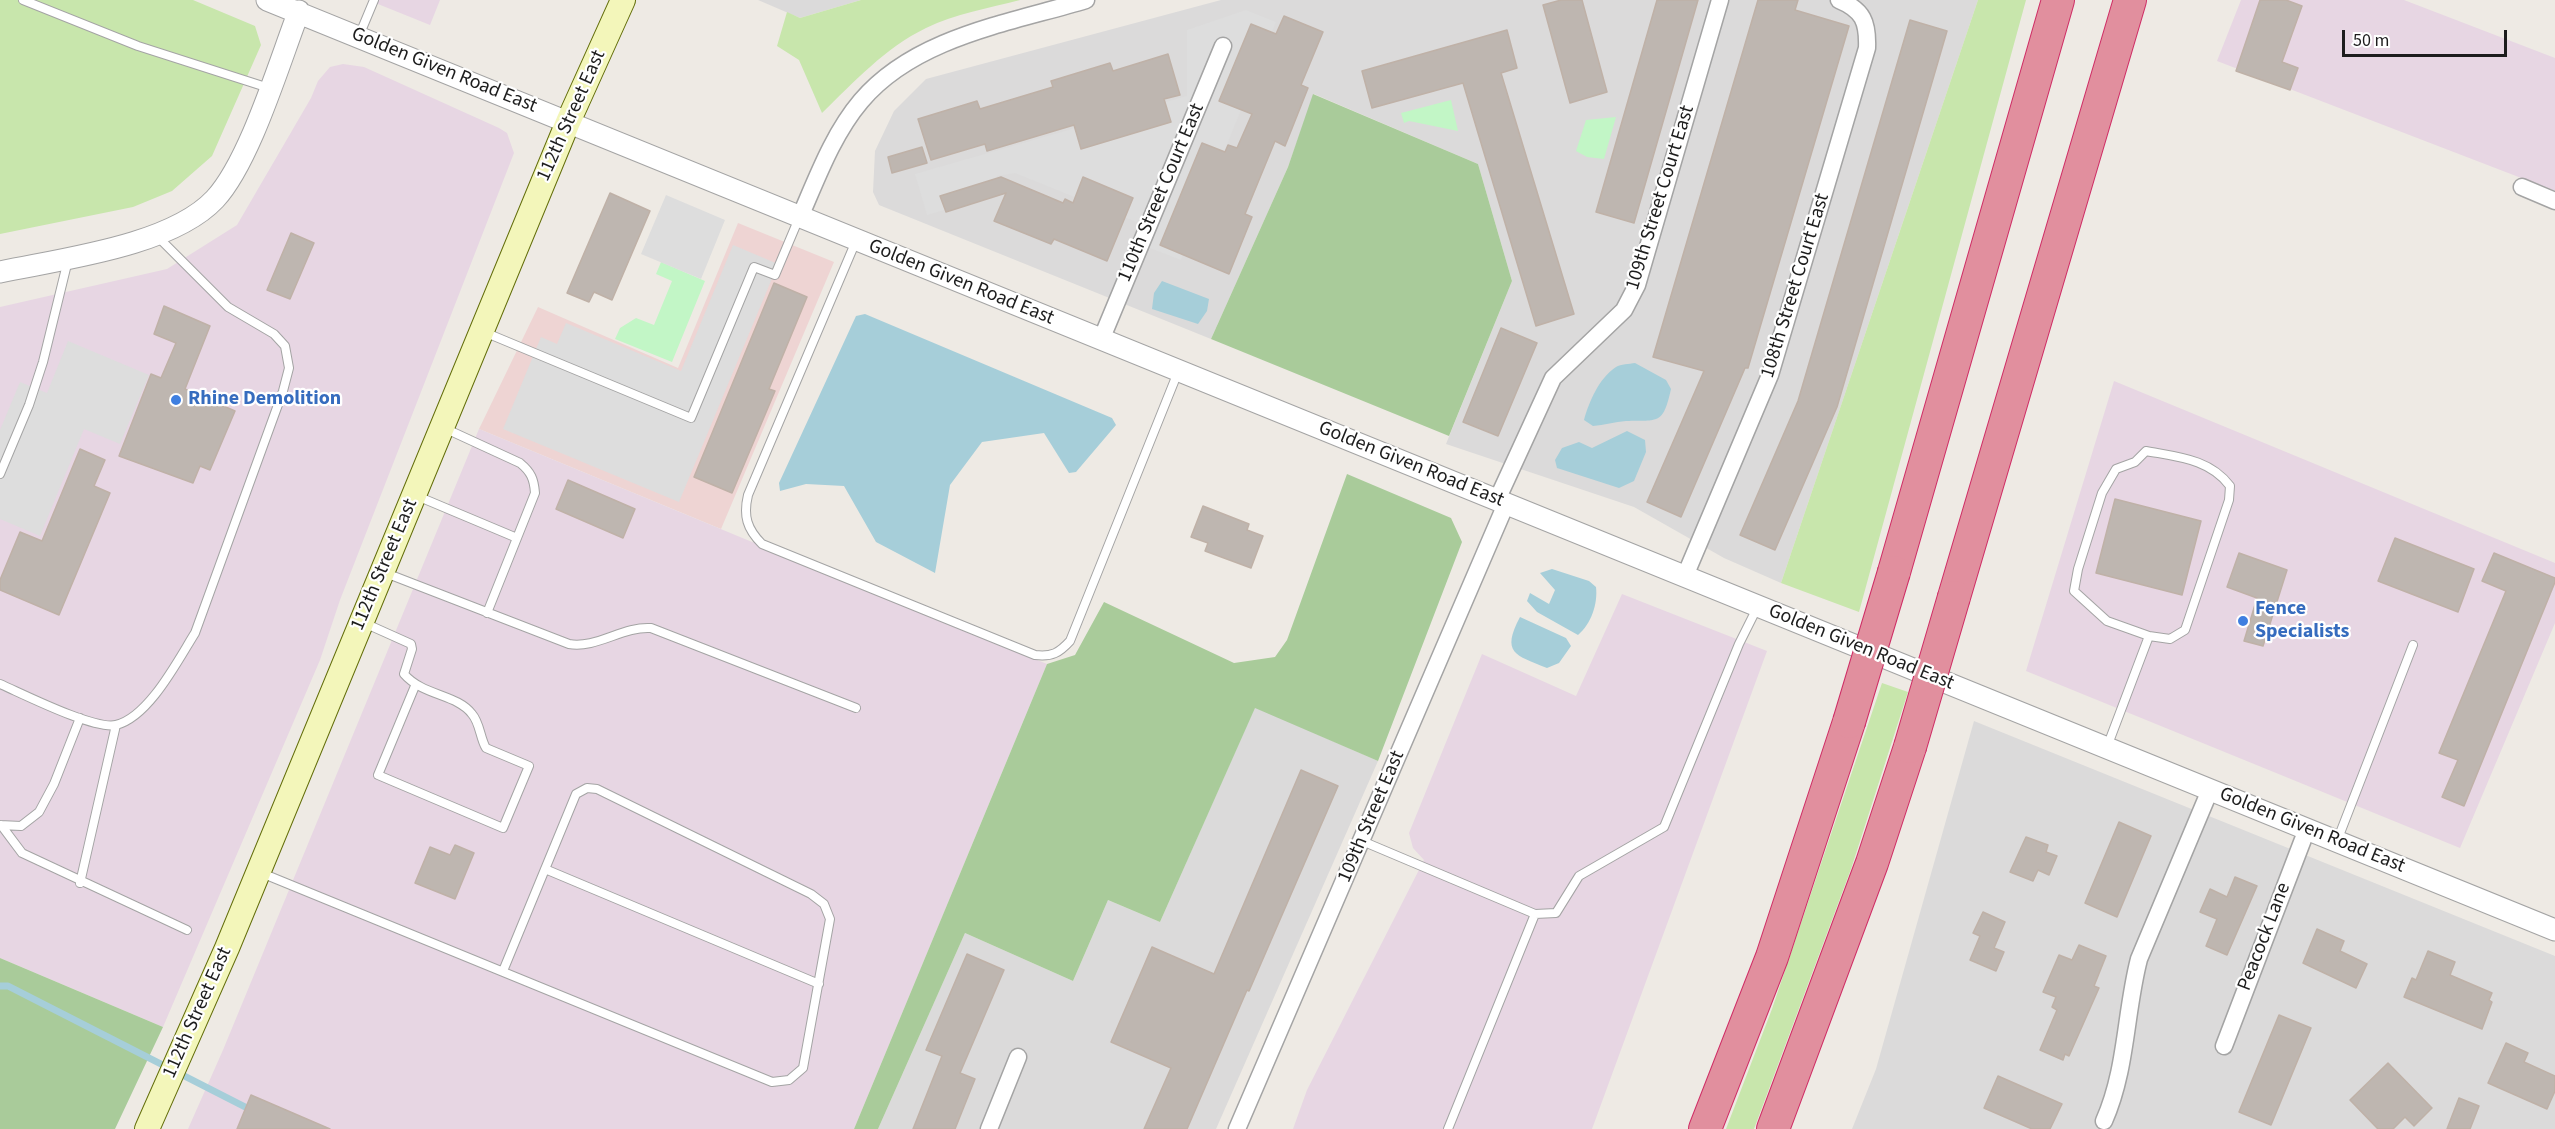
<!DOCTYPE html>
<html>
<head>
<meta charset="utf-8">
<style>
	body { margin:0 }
	#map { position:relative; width:2555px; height:1129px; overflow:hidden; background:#eeeae4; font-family:"Source Sans 3",sans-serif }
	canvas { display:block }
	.scale { position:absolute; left:2342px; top:30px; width:165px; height:27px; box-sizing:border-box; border:3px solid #1d1d1d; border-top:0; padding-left:8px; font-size:18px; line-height:21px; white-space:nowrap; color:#1d1d1d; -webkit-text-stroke:4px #fff; paint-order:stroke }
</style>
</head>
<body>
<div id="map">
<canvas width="2555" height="1129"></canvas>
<div class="scale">50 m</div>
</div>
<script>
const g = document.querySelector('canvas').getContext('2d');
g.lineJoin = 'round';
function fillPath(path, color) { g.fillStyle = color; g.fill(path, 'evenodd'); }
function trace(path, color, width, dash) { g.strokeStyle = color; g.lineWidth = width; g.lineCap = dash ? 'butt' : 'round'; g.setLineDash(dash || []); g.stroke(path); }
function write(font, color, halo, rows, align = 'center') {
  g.font = font + ' "Source Sans 3",sans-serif'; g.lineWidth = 4.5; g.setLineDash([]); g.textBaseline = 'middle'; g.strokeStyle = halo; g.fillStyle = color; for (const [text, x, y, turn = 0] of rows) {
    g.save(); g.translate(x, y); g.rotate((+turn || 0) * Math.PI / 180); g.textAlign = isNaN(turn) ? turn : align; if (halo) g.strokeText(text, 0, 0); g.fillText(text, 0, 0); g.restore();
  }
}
const residential = new Path2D(`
	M758,0H861L800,18Z
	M1221,0H1978L1781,583L1724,558L1634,507L1446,444L1512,281L1478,164L1314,94L1288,167L1211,339L879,205L873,192L875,151L894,111L926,79Z
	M1255,707L1378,761L1216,1129H878L965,933L1073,981L1108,900L1160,922Z
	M1974,721L2555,956V1129H1852L1876,1069Z`);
const commercial = new Path2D(`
	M738,223L834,262L721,529L479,429L538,307L678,368Z`);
const industrial = new Path2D(`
	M368,0H440L430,25Z
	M2241,0H2404L2555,58V191L2217,61Z
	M343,64L364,67L499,128L507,133L514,153L340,600L320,660L163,1027L0,958V307L167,269L237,225L311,98L318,81L330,67Z
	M2114,381L2555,563V623L2460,848L2026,671Z
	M479,429L1047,664L854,1129H188L223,1050Z
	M1622,594L1767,651L1592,1129H1293L1307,1090L1424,860L1413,848L1409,833L1482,654L1576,696Z`);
const grass = new Path2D(`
	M0,0H193L255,26L261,45L212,156L172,191L133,207L0,234Z
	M861,0H1020C989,8 955,14 926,28C885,48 854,82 822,113L799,60L777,46L787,12L800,18Z
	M1978,0H2026L1859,612L1781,583Z
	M1882,683L1908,692L1851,869L1754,1129H1726L1772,1009Z`);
const forest = new Path2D(`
	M1313,94L1478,164L1512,281L1449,436L1211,339L1288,167Z
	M1347,474L1451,518L1462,542L1378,761L1255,708L1160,922L1108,900L1073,981L965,933L878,1129H854L1047,664L1075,655L1104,602L1234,663L1275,657L1287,640Z
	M0,958L163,1027L115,1129H0Z`);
const park = new Path2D(`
	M1451,100L1458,131L1409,121L1404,123L1401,113Z
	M1616,117L1604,159L1587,157L1576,151L1586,120Z
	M661,262L705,281L672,362L615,339L620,328L636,318L654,325L672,281L656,274Z`);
const parking = new Path2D(`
	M1246,10L1276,22L1181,260L1132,241L1139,223L1015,173L997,176L1002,193L927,215L915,174L1187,96V30Z
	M666,195L725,220L701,279L641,254Z
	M733,245L778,264L679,502L503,429L541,337L557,344L566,323L681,371Z
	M68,341L149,375L120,444L84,429L40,536L0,519V430L20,382L47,393Z`);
const water = new Path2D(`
	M1162,281L1209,299L1207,311L1198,324L1152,309L1154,293Z
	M865,314L1112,418L1116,425L1076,472L1069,473L1044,433L982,442L950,485L935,573L876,542L844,486L806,484L780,491L779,483L856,316Z
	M1635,363L1666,380L1671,389C1663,425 1659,420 1626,421C1615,422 1604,425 1593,426L1584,420C1589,402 1599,378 1616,367C1621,364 1629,364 1635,363Z
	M1627,431L1645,440L1646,452L1634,481L1619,488L1557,468L1555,460L1562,448L1579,442L1592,448Z
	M1552,569L1589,581L1596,587C1598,604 1591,624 1578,635L1537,612L1527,601L1530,593L1549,604L1555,590L1540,573Z
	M1520,617L1566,638L1571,646L1559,663L1547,668C1515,655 1501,653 1520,617Z`);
const stream = new Path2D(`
	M0,986H8L253,1111`);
const building = new Path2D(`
	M1561,0H1582L1607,92L1570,103L1543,5Z
	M1657,0H1698L1634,223L1596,212Z
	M1758,0H1798L1795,10L1849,26L1748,368H1745L1681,517L1647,502L1704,371L1653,357Z
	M2260,0H2286L2302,6L2282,62L2298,68L2290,90L2236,71Z
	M1284,16L1323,32L1301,85L1308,88L1285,146L1275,141L1245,214L1252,217L1229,274L1160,245L1202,143L1225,152L1228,145L1237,148L1252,114L1219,101L1251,24L1276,34Z
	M1910,20L1947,31L1837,407L1775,550L1740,535L1798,401Z
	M1507,30L1517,68L1501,73L1574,314L1536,326L1463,83L1372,108L1362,71Z
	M1168,54L1180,95L1164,99L1171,122L1081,149L1074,125L987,151L985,144L931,160L918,119L977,101L980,109L1053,87L1051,81L1110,63L1113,71Z
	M922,147L927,163L892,173L888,157Z
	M1001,177L1063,203L1065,199L1073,203L1083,177L1133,198L1107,261L1054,239L1051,244L994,221L1006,193L946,212L940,196Z
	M610,193L650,211L612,300L594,292L589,302L567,293Z
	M291,233L314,243L290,299L267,290Z
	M774,283L807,297L769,389L775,391L732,493L694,477Z
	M164,306L210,326L185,389L235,411L210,470L200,466L193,483L119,456L151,374L161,378L176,343L154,334Z
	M1501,328L1537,343L1498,436L1463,422Z
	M80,449L105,460L94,486L110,493L59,615L0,590V580L20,532L42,541Z
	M568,480L635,509L623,538L556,509Z
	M2115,499L2201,521L2182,595L2096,573Z
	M1203,506L1249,524L1247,530L1263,536L1251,568L1205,551L1208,543L1191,537Z
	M2395,538L2474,569L2458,612L2378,581Z
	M2239,553L2287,570L2263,646L2244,641L2257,598L2227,587Z
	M2494,553L2555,578V582L2464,806L2442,797L2458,760L2439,753L2506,591L2482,581Z
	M1301,770L1338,786L1249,991L1247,990L1187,1129H1144L1171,1068L1111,1042L1152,947L1214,974Z
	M2119,822L2151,836L2117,917L2085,903Z
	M2026,837L2048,845L2046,852L2057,856L2049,875L2038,870L2033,881L2010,872Z
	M455,845L474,853L455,899L415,883L430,847L450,855Z
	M2235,877L2257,886L2227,955L2206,946L2217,919L2200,912L2210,889L2227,897Z
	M1983,912L2005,922L1994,948L2004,952L1996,971L1970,960L1980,936L1973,933Z
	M2317,929L2344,941L2340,951L2367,964L2356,988L2303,963Z
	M2079,945L2106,956L2094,986L2099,988L2069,1056L2065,1054L2063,1060L2040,1050L2057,1010L2052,1007L2056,997L2043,992L2059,955L2072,960Z
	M2428,951L2455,962L2450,975L2492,993L2489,1000L2492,1002L2482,1029L2404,997L2412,978L2416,980Z
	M967,954L1004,970L960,1073L975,1079L955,1129H913L942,1056L926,1050Z
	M2279,1015L2311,1028L2271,1125L2239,1112Z
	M2506,1043L2528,1053L2524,1062L2555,1076V1091L2547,1109L2488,1083Z
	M2388,1063L2432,1108L2414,1126L2405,1117L2393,1129H2378L2350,1100Z
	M1998,1076L2062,1104L2050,1129H2032L1984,1108Z
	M251,1095L330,1129H237Z
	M2459,1098L2479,1106L2470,1129H2447Z`);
const service = new Path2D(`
	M23,0L138,46L269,88
	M359,36L374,0
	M856,241L748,495C743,516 747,529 762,544L1035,655C1052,657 1059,653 1070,641L1178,372
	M484,332L691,418L754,267L775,275L799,218
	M444,428L520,463C531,472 534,479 535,493L487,613
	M0,474L29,405L43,362L68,260
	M417,496L517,538
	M383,572L569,644C596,649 623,626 651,628L856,708
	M362,622L411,644L412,649L404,674C423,696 457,694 472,714C480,723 480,738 486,748L529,766L503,828L378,775L415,686
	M0,684C23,694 94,730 116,725C149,717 178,660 195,633L283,391L289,368L285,346L274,334L228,307L156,235
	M2107,747L2149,636L2170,639L2185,630L2229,500L2230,486C2210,459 2178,457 2146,451L2135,462L2116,469L2102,493L2078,569L2074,591L2107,621L2149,636
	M0,825L21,826L39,812L54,784L80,718
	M1,825L22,853L187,930
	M1362,841L1535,914L1556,913L1579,876L1664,827L1739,644L1758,606
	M2337,841L2413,645
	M545,869L819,984
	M259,872L772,1082L789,1080L803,1068L830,919L824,904L811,894L597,789L587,788L576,794L503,971
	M80,883L116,725
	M1448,1129L1535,914`);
const minor = new Path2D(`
	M2522,187L2555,201
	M800,217C817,178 833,134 861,101C915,37 1010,23 1086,0
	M1101,340L1223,46
	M1497,500L1553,378L1624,310L1637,285L1720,0
	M1685,576L1770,375L1867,48C1868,22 1863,10 1839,0
	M2224,1046L2307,829
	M2104,1121C2127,1069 2125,1013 2139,959L2210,790
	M989,1129L1018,1057
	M1237,1129L1506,504`);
const tertiary = new Path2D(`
	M267,0L2555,930
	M0,272C61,259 171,246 215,199C250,161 279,63 299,11`);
const secondary = new Path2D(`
	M147,1129L227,948L568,122L623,0`);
const motorway = new Path2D(`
	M1894,572L2058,0
	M1954,597L2130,0
	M1705,1129L1772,957L1849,722
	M1773,1129L1872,863L1910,747`);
const motorwayBridge = new Path2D(`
	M1849,722L1894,572
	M1910,747L1954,597`);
const markers = [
	[176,400,6,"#3f7fe0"],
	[2243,621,6,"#3f7fe0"]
];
const streetNames = [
	["Golden Given Road East",444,71,22],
	["112th Street East",572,116,-66],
	["110th Street Court East",1162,193,-67],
	["109th Street Court East",1661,198,-73],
	["Golden Given Road East",961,283,22],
	["108th Street Court East",1796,286,-73],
	["Golden Given Road East",1411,465,22],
	["112th Street East",385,565,-67],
	["Golden Given Road East",1861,648,22],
	["109th Street East",1372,817,-67],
	["Golden Given Road East",2312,831,22],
	["Peacock Lane",2265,937,-69],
	["112th Street East",198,1013,-66]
];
const shopNames = [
	["Rhine Demolition",188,400],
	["Fence",2255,610],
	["Specialists",2255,633]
];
fillPath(residential, '#dbdada');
fillPath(commercial, '#eed4d3');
fillPath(industrial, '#e7d6e3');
fillPath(grass, '#c8e6ac');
fillPath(forest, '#a9cb9a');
fillPath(park, '#c2f6c6');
fillPath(parking, '#ddd');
fillPath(water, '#a6ced9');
trace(stream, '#a6ced9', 7);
fillPath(building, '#beb6b0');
trace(building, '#bfb1a7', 1.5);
trace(service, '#a4a4a4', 10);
trace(minor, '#a4a4a4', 19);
trace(tertiary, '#a4a4a4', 23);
trace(secondary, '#636e0a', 26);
trace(motorway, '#cf2d65', 34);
trace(service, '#fff', 8);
trace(minor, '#fff', 16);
trace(tertiary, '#fff', 21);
trace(secondary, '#f3f6ba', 24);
trace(motorway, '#e18f9e', 32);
trace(motorwayBridge, '#cf2d65', 34, []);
trace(motorwayBridge, '#e18f9e', 32);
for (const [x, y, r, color] of markers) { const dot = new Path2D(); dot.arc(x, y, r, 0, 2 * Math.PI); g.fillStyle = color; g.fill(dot); trace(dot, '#fff', 2); }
write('20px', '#1d1d1d', '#fff', streetNames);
write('bold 20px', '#366cbe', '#fff', shopNames, 'left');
</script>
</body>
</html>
